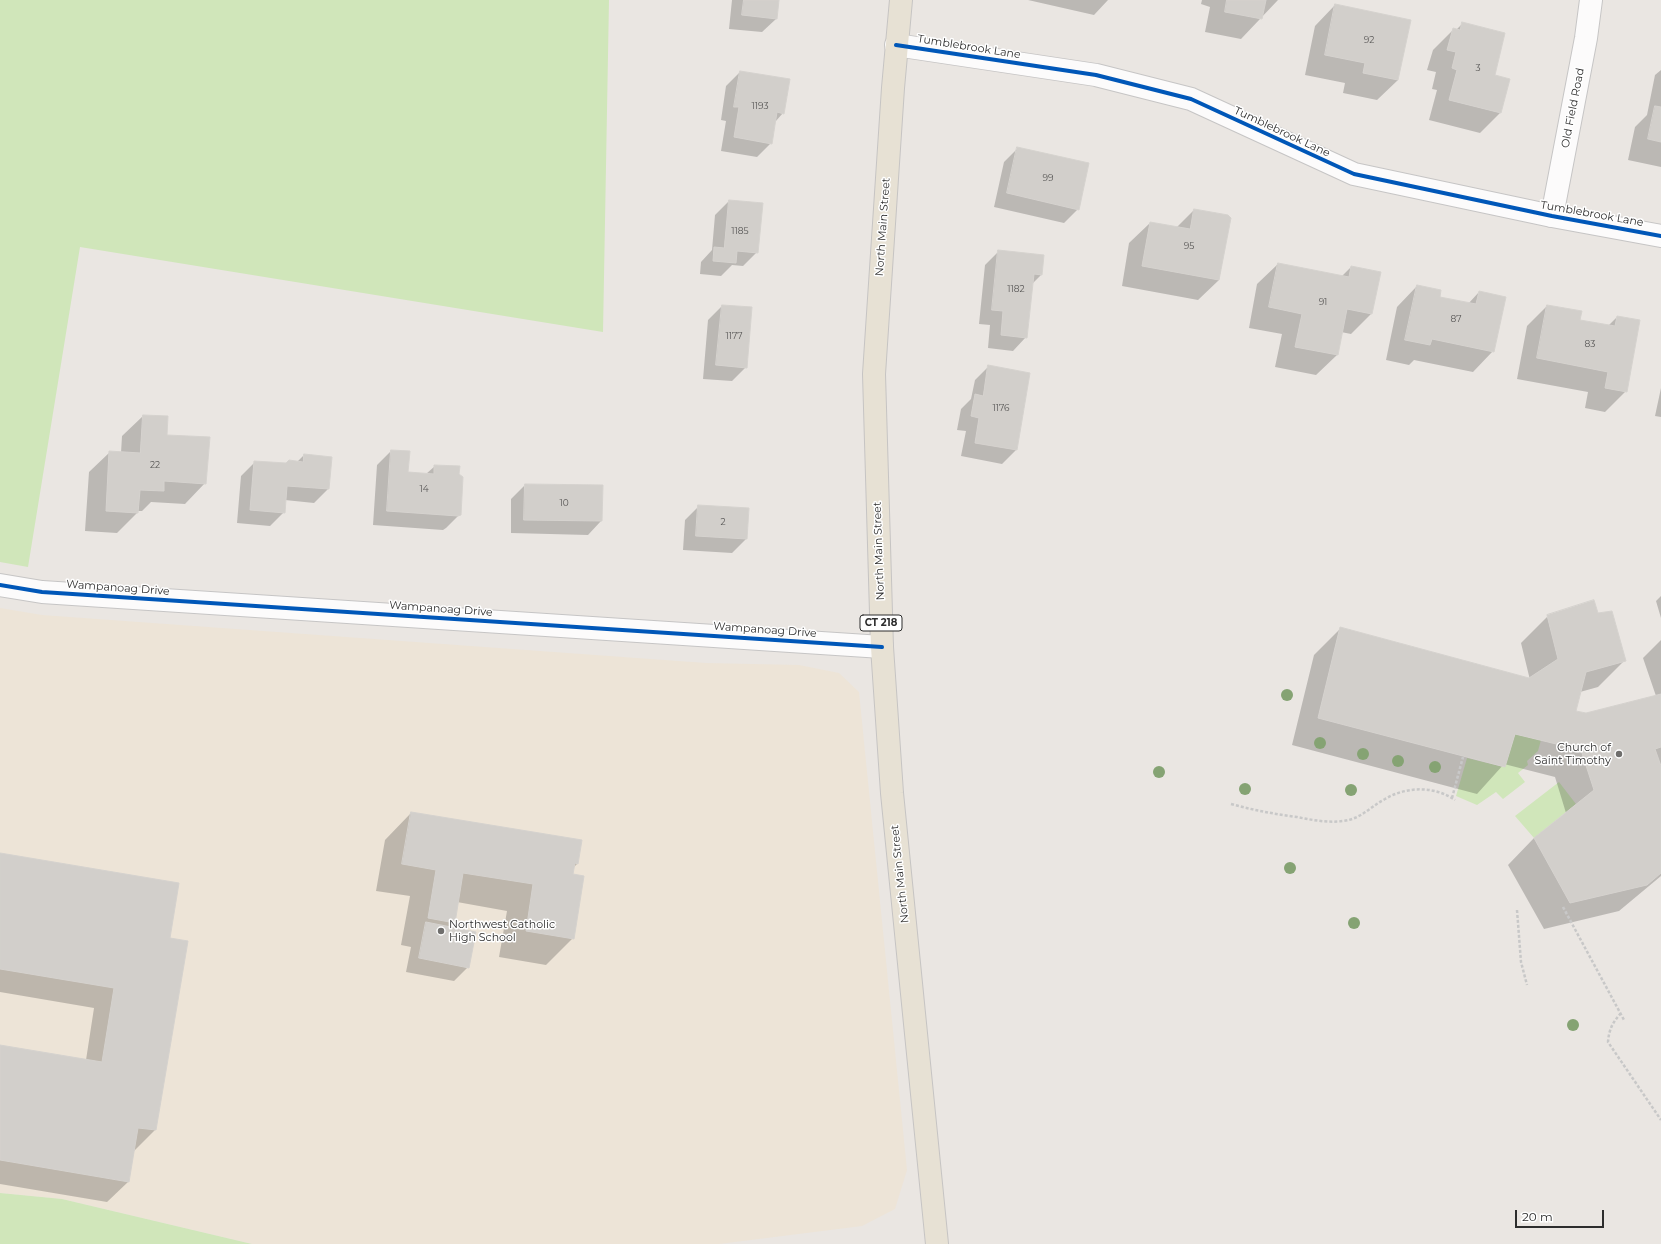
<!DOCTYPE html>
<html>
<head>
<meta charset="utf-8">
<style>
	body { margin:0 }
	#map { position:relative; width:1661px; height:1244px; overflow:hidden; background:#eae6e2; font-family:Montserrat,sans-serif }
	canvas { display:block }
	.scale { position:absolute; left:1515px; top:1210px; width:89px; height:18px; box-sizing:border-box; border:2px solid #2d2d2d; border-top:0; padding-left:5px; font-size:12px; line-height:14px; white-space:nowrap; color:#2d2d2d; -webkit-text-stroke:3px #fff; paint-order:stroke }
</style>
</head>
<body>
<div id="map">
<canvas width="1661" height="1244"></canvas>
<div class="scale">20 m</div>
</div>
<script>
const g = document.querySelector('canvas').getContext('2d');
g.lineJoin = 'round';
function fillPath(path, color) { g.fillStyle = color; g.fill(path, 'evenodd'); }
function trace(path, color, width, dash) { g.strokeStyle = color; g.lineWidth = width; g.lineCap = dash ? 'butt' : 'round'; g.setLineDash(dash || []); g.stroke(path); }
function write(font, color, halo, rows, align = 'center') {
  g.font = font + ' Montserrat,sans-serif'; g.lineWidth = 3; g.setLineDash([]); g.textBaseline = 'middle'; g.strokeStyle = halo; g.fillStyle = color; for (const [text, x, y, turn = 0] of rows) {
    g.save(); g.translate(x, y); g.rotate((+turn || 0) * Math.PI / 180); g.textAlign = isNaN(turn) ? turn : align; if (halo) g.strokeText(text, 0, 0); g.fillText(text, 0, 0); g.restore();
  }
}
const education = new Path2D(`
	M0,608L42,615L706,663L799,665L839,673L859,692L907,1170L895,1209L862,1226L719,1244H252L62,1199L0,1193Z`);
const green = new Path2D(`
	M0,0H609L603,332L80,247L28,567L0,562Z
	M1515,734L1541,740L1538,751L1527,761L1528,765L1518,773L1525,782L1503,799L1496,792L1477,805L1456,796L1467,758L1504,767Z
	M1559,782L1576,804L1534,838L1515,816Z
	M0,1193L62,1199L252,1244H0Z`);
const shadow = new Path2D(`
	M732,0H778L776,19L762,32L729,29Z
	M1028,0H1108L1094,15Z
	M1202,0H1278L1241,39L1205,32L1210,7L1201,4Z
	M1335,5L1398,80L1377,100L1343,93L1345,83L1305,75L1315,26Z
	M1463,23L1493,76L1500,113L1480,133L1429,120L1437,90L1432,89L1436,72L1427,70L1433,50L1453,30H1456Z
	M1661,70V167L1628,160L1635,127L1647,115L1655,75Z
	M740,72L783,113L775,122L771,143L757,157L721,151L726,121L721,120L726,86Z
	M1018,148L1078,209L1064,223L994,207L1004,162Z
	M729,201L757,252L743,266L732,265L721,276L700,274L701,262L712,250L715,215Z
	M1194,210L1230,218L1219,280L1198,300L1122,286L1129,243L1150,223L1176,228Z
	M999,251L1041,275L1032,284L1026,337L1013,351L988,348L990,325L979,324L985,265Z
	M1278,264L1342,276L1351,267L1371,314L1351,334L1341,332L1337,355L1316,375L1275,367L1282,334L1249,328L1257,284Z
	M1417,286L1438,297L1468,304L1479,292L1493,351L1473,372L1414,360L1409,365L1386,360L1397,307Z
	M722,306L746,367L732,381L703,379L708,320Z
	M1547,306L1579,321L1608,326L1617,317L1626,391L1605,412L1585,408L1588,392L1517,379L1527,326Z
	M989,366L1029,374L1016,450L1002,464L961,456L966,431L957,430L961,409L971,399L975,380Z
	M1661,388V417L1655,416Z
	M143,416L167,417L166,436L205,483L185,504L151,502L142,511H138L137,513L117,533L85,531L89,472L110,452L121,453L122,436Z
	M391,451L407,472L426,474L435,466L460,514L446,528L443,530L373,525L377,465Z
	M304,455L328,489L314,503L285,500L284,512L270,526L237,523L241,476L255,462L286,464L297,462Z
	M525,485L601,521L588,535L511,533V499Z
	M699,506L748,509L746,539L732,553L683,550L685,520Z
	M1661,596V618L1656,601Z
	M1597,614L1625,660L1598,687L1580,692L1575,712L1586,714L1656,696L1643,658L1661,640V876L1619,911L1544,929L1508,865L1534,838L1566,813L1555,777L1504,764L1477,794L1292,745L1314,655L1341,628L1530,680L1521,643L1548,616Z
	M411,813L578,863L573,868V938L546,965L499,957L507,911L457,902L454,923L449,928L468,967L454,981L406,972L411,947L401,945L410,896L376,891L385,840Z
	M0,854L169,938L186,942L155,1130L134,1151L128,1182L107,1202L0,1184V1046L86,1060L94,1008L0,992Z`);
const building = new Path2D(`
	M744,0H779L777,19L742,15Z
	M1227,0H1266L1262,19L1225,12Z
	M1335,4L1411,20L1398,80L1363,73L1365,63L1325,55Z
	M1462,22L1505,33L1495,75L1510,79L1501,113L1449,100L1457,70L1452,68L1456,52L1447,50L1453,28L1460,30Z
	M740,71L790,79L784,114L777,112L772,144L734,137L739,107H734Z
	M1655,106L1661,107V142L1648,139Z
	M1017,147L1089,163L1079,210L1007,193Z
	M729,200L763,203L758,253L737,251L736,263L713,261L714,247L724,248Z
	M1194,209L1228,215L1231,218L1219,280L1142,266L1150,222L1190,229Z
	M998,250L1044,255L1042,275L1034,274L1027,338L1001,335L1003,311L992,310Z
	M1278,263L1349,277L1351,266L1381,272L1372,314L1347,309L1338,355L1295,347L1302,314L1269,307Z
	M1417,285L1441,290L1440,297L1476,304L1479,291L1506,297L1494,352L1432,339L1430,345L1405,340Z
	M722,305L752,307L747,368L716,365Z
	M1547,305L1582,311L1580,320L1615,326L1617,316L1640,320L1627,392L1605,388L1608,372L1537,358Z
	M988,365L1030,373L1017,450L975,443L979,418L971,416L975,394L983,396Z
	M143,415L168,416L167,435L210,437L206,484L164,481V491L140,490L138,513L106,511L109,451L140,453Z
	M391,450L410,451L408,472L434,474V465L460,466L459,474L463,477L461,515L458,516L387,511Z
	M304,454L332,457L329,489L287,486L285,513L250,510L254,461L286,463L289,460L303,462Z
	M525,484L603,485L602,521L524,520Z
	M698,505L749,508L747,539L696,536Z
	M1594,600L1598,613L1612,611L1626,661L1586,672L1576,711L1586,713L1661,694V747L1655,749L1661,766V873L1647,885L1570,903L1534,838L1594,790L1581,750L1515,734L1505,767L1318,718L1340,627L1529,678L1558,659L1547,615Z
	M411,812L582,840L578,864L575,863L573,874L584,876L574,939L526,931L533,884L463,873L455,923L428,918L436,870L402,864Z
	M0,853L179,883L170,938L188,941L156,1130L138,1128L129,1182L0,1160V1045L102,1062L114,988L0,969Z
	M426,922L476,932L469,968L419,958Z`);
const path = new Path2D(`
	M1452,798L1463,757
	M1231,804C1253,810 1274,814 1297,817C1312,820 1327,823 1343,821C1361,819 1370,807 1385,799C1407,786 1435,786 1455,800
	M1563,907L1624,1020
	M1517,910L1521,962L1527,985
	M1621,1013C1613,1022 1609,1029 1608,1042L1661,1120`);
const street = new Path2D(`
	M1552,216L1586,38L1591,0
	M0,585L42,592L882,647`);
const secondary = new Path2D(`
	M896,45L1096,75L1191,99L1354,174L1552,216L1661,236`);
const primary = new Path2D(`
	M901,0L893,88L874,374L882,647L892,793L937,1244`);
const cycleway = new Path2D(`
	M896,45L1096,75L1191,99L1354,174L1552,216L1661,236
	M0,585L42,592L882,647`);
const trees = [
	[1287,695],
	[1320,743],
	[1363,754],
	[1398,761],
	[1435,767],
	[1159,772],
	[1245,789],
	[1351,790],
	[1290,868],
	[1354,923],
	[1573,1025]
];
const markers = [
	[1619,754,4,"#6f6e6c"],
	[441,931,4,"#6f6e6c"]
];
const numberNames = [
	["92",1369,40],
	["3",1478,68],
	["1193",760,106],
	["99",1048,178],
	["1185",740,231],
	["95",1189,246],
	["1182",1016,289],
	["91",1323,302],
	["87",1456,319],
	["1177",734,336],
	["83",1590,344],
	["1176",1001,408],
	["22",155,465],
	["14",424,489],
	["10",564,503],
	["2",723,522]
];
const shields = [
	[881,623,42]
];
const shieldNames = [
	["CT 218",881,623]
];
const streetNames = [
	["Tumblebrook Lane",969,47,9],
	["Old Field Road",1573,108,-79],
	["Tumblebrook Lane",1282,132,25],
	["Tumblebrook Lane",1592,214,10],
	["North Main Street",883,227,-86],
	["North Main Street",879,551,-92],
	["Wampanoag Drive",118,588,4],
	["Wampanoag Drive",441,609,4],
	["Wampanoag Drive",765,630,4],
	["North Main Street",900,874,-96]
];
const poiNames = [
	["Church of",1611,748],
	["Saint Timothy",1611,761],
	["Northwest Catholic",449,925,"left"],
	["High School",449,938,"left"]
];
fillPath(education, '#ede4d7');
fillPath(green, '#d0e6ba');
fillPath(shadow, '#0003');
fillPath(building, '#d2cfcb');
trace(building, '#d5d2ce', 1);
trace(street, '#c6c5c5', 24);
trace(secondary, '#c6c5c5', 24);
trace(primary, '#c6c4c3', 24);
trace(path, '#c8c8c8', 2.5, [3, 2]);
trace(street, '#fcfbfb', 22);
trace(secondary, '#fcfbfb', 22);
trace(primary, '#e7e1d4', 22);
trace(cycleway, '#0057b8', 4);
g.fillStyle = '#85a373';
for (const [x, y] of trees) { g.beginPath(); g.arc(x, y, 6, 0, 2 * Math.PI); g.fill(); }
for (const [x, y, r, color] of markers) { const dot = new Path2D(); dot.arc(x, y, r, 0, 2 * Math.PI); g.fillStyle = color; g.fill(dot); trace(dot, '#fff', 1.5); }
write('9px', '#575655', null, numberNames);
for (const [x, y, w] of shields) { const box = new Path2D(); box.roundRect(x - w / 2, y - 8, w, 16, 3); g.fillStyle = '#fff'; g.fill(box); trace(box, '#2d2d2d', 1); }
write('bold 10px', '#2d2d2d', null, shieldNames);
write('11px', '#2d2d2d', '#fff', streetNames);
write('11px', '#2d2d2d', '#fff', poiNames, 'right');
</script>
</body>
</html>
